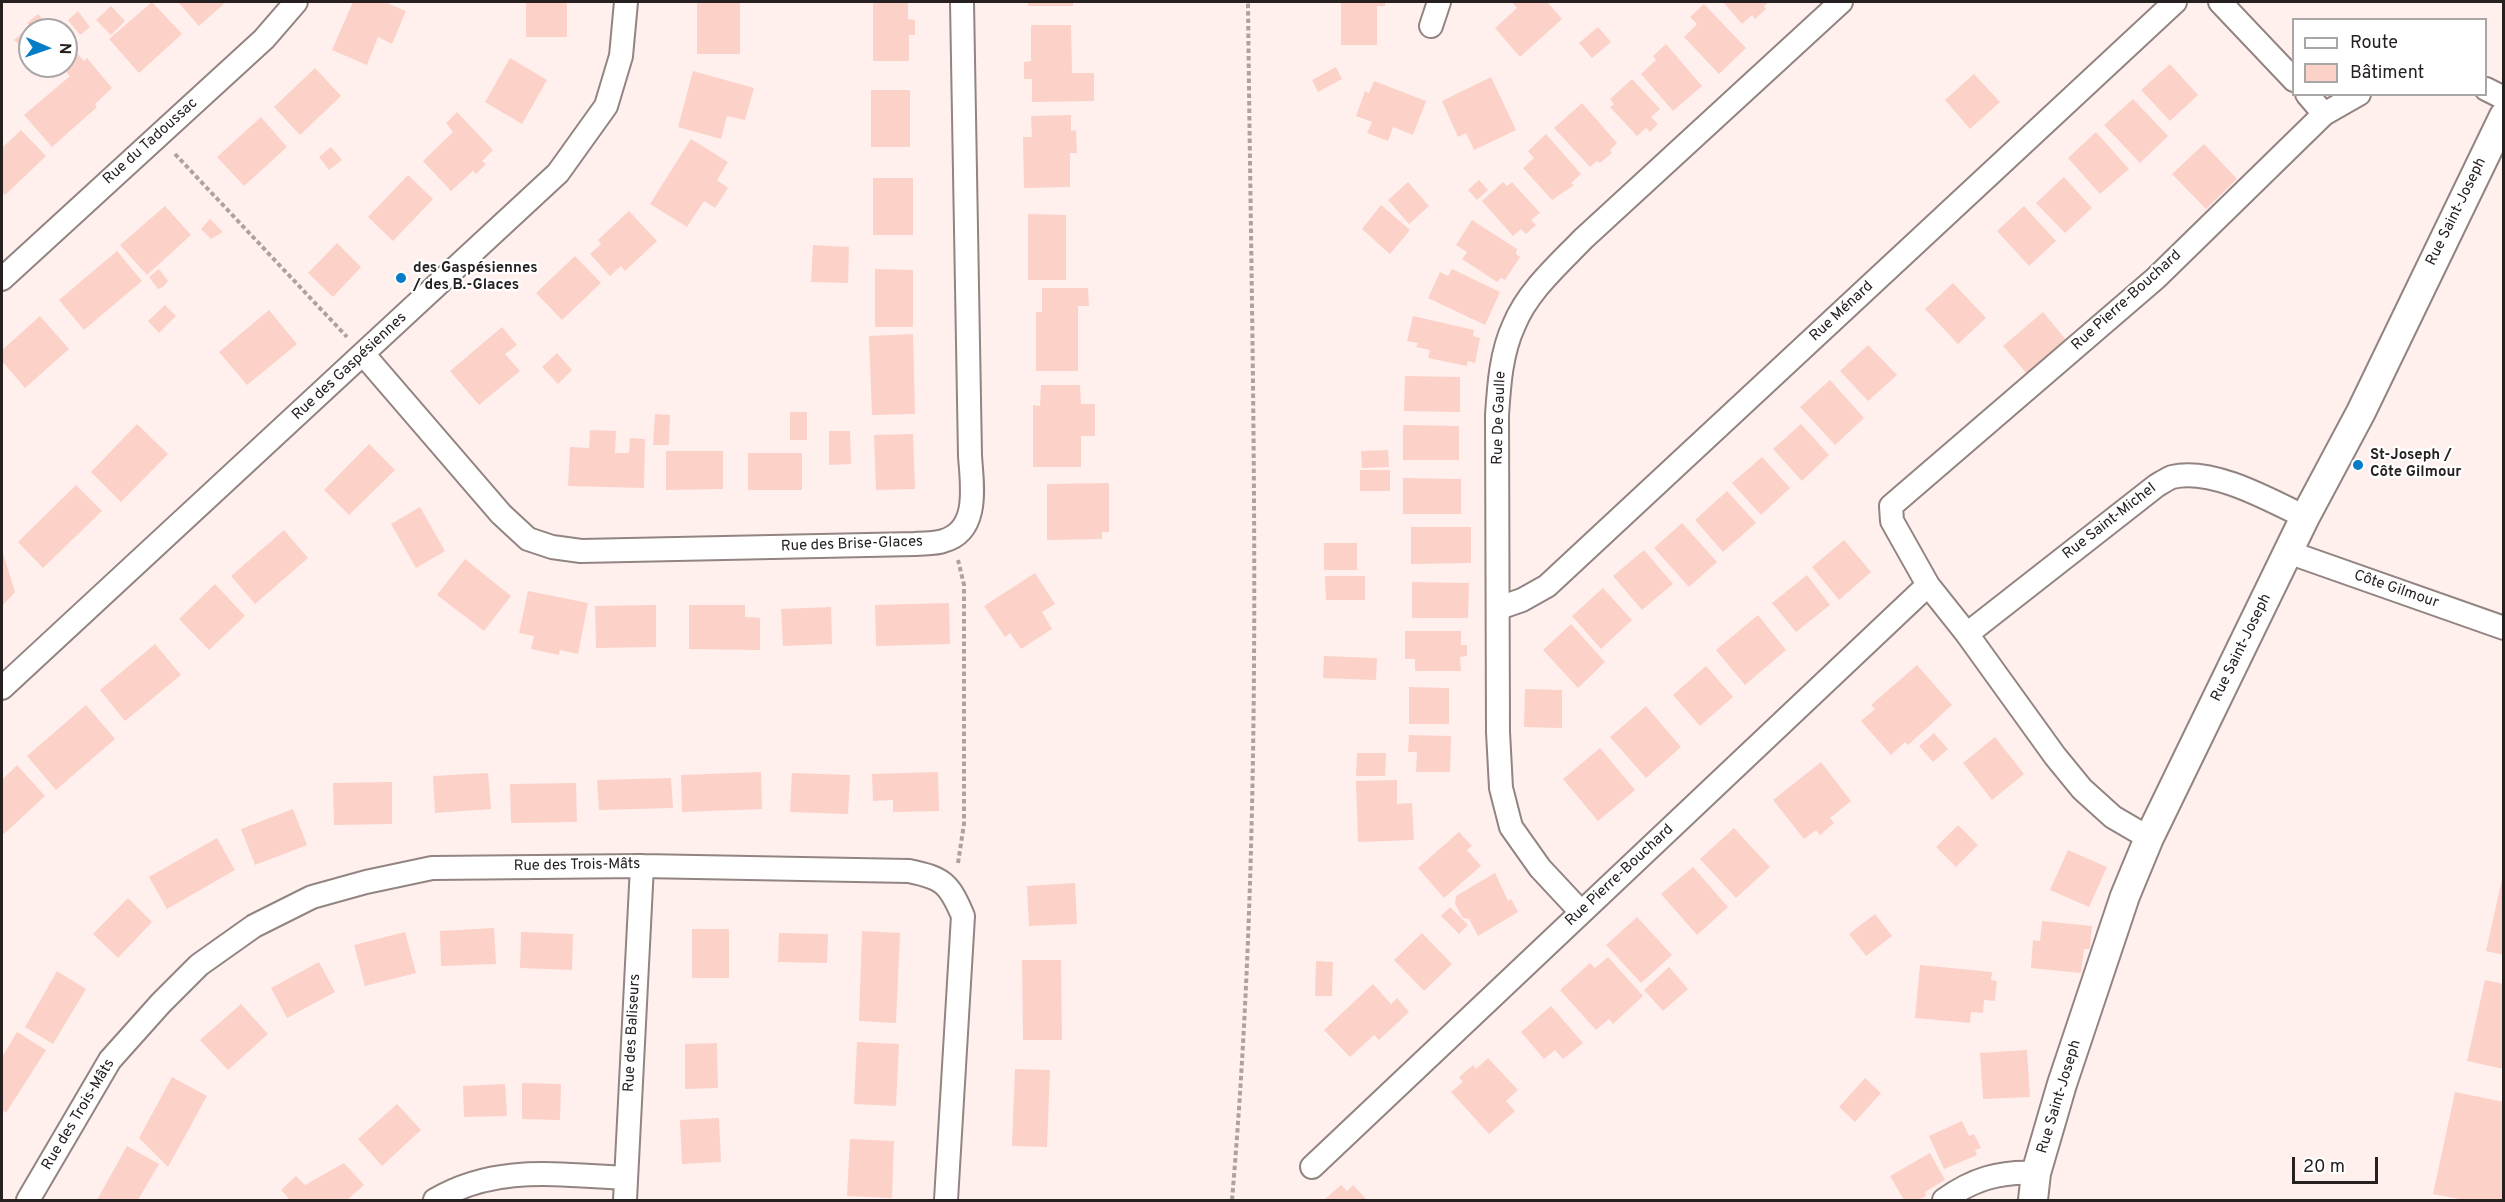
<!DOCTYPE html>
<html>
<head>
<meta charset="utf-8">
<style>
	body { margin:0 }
	#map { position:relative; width:2505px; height:1202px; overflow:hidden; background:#fff0ed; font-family:Overpass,sans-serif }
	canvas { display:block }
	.frame { position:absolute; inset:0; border:3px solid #262120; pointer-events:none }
	.legend { position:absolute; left:2292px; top:18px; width:195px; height:78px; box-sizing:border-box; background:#fff; border:2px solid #a8a6a6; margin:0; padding:8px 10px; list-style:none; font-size:18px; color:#262120 }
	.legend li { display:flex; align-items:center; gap:12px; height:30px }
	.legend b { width:30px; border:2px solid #a8a6a6 }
	.north { position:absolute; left:18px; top:18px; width:60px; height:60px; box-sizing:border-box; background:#fff; border:2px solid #a8a6a6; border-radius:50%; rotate:92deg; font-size:16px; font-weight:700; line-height:24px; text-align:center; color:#262120 }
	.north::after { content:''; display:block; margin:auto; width:21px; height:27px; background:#047dc6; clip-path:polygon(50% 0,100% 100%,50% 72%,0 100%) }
	.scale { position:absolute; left:2292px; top:1157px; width:86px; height:27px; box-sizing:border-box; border:3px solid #262120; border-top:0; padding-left:8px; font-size:18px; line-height:21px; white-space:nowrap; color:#262120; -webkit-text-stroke:4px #fff; paint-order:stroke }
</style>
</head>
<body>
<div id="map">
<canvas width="2505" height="1202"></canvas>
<div class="frame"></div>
<ul class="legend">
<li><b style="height:8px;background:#fff"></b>Route</li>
<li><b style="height:16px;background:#fcd1c8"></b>Bâtiment</li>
</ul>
<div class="north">N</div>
<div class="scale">20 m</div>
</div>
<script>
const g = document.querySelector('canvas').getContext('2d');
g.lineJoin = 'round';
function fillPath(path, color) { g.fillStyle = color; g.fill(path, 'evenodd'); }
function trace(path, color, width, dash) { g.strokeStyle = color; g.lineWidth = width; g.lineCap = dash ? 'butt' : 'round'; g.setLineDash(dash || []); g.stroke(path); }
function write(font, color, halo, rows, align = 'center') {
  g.font = font + ' Overpass,sans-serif'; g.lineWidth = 4.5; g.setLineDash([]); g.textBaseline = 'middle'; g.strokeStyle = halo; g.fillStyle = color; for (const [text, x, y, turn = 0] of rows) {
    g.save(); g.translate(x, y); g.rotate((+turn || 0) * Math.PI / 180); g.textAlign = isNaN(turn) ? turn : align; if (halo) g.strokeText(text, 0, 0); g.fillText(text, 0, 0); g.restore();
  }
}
const building = new Path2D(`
	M152,2L182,34L139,73L109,39Z
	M178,2H226L199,26Z
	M353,2H385L406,11L392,44L378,37L367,65L332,50Z
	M526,2H567V37H526Z
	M697,2H740V54H697Z
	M873,2H908V19L915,20V35H909V61H873Z
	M1028,2H1073V6H1028Z
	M1341,2H1385V6H1377V45H1341Z
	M1512,2H1547L1562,19L1520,57L1495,28L1517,8Z
	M1723,2H1767L1768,3L1764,6L1766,9L1755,19L1752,15L1742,24Z
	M1704,4L1746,48L1719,74L1684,37L1697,24L1690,17Z
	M111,6L125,21L111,35L96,20Z
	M78,11L90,27L80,35L68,20Z
	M38,14L48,25L42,30H33L27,23Z
	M1031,25H1071L1072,73H1094V101L1032,102V79H1024V62L1031,61Z
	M1598,27L1611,42L1592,58L1579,43Z
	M23,32L29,38L21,46L14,40Z
	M1666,44L1702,86L1673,111L1641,74L1656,60L1653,56Z
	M76,52L84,61L87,58L112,88L95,104L97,107L52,147L24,115L70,76L60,66H66V62Z
	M510,58L547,80L522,124L485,102Z
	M2170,64L2198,95L2170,121L2141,90Z
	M1336,67L1342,79L1318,92L1312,80Z
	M315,68L341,96L300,135L274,107Z
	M693,71L754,88L745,120L727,116L721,139L678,127Z
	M1974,74L2000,102L1970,129L1945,100Z
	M1491,77L1516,130L1474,150L1466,133L1458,137L1442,101Z
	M1632,79L1660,109L1651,117L1658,124L1650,132L1646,128L1637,136L1610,107L1614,104L1610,99Z
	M1374,81L1426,101L1413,135L1393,127L1388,141L1367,133L1372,122L1356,116L1365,91L1369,93Z
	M871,90H910V147H871Z
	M2133,99L2168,136L2140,163L2104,125Z
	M1582,103L1617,143L1610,150L1612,153L1600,163L1597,161L1590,167L1554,128Z
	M457,112L493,150L482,161L486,164L476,174L473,171L451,191L423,161L453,132L446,123Z
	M1071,115V131L1076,130L1077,153H1070V187L1024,188L1023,137H1032L1031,116Z
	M261,117L287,147L244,186L217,157Z
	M21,130L46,156L5,195L2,191V148Z
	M2096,132L2129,169L2100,194L2068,158Z
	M1546,134L1581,174L1571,183L1574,185L1552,200L1523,168L1534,158L1528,151Z
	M691,139L728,162L717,180L728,188L715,208L704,201L687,227L650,204Z
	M2204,144L2237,179L2206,209L2172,174Z
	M331,147L342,160L329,170L319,157Z
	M408,175L433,199L393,241L368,217Z
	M2064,177L2092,208L2065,233L2036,203Z
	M873,178H913V235H873Z
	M1479,180L1488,190L1477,200L1468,190Z
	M1408,182L1429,206L1409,224L1388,200Z
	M1503,182L1507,186L1512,182L1540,213L1531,220L1536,225L1526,234L1521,229L1513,236L1482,201Z
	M1381,205L1410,230L1390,254L1362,229Z
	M165,206L191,235L147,275L120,245Z
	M2024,206L2056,241L2029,266L1997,231Z
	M629,211L657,241L625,271L621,266L610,276L590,254L601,244L598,240Z
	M1028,214L1066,215V280H1028Z
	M210,219L223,232L211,239L201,229Z
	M1472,220L1517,249L1516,254L1520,257L1505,280L1501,278L1497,282L1462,259L1467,252L1456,245Z
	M337,243L361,267L333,297L308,273Z
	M813,245L849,247L848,283L811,282Z
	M117,251L142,281L84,330L59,300Z
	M575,256L601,283L562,320L536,293Z
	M159,269L168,281L163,287L158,289L149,277Z
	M875,269L913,270V327H875Z
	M1452,269L1500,292L1485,325L1428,298L1440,272L1448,276Z
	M1953,283L1986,318L1958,344L1925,309Z
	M1042,288H1088L1089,306H1078V371H1036V312H1042Z
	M165,305L176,316L159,333L148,321Z
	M269,310L297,344L247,385L219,352Z
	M2043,312L2067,341L2028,375L2003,346Z
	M40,316L69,349L25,388L2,361V350Z
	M1413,316L1474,330L1473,336L1480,338L1475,363L1468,361L1467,366L1428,358L1430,350L1416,347L1418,343L1407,341Z
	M502,327L517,345L505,354L520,371L479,405L450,371Z
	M913,334L915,414L872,415L869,336Z
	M1868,345L1897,375L1868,401L1840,371Z
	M557,353L572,370L558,384L542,367Z
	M1405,376L1460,377V412L1404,411Z
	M1830,380L1864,418L1835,445L1800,407Z
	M1041,385H1080L1081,404H1095V436H1081V467H1033V405L1040,406Z
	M790,412H807V440H790Z
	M655,414L670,415L669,445H653Z
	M137,424L168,454L121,502L91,472Z
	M1801,424L1829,455L1802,481L1773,449Z
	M1403,425L1459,426V460H1403Z
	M590,430L616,431L615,453H629L630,438L645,439L644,488L568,486L570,447L589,448Z
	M829,431H850L851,464L829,465Z
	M913,434L915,489L876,490L874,435Z
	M369,444L395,470L349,515L324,490Z
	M1388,450L1389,467L1362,468L1361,451Z
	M666,451H723V489L666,490Z
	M748,453H802V490H748Z
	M1762,457L1790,488L1761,515L1732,483Z
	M1360,470H1390V491H1360Z
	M1403,478L1461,479V514H1403Z
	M1109,483V532H1102V539L1047,540V484Z
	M76,485L102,511L43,568L18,542Z
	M1727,491L1756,523L1723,552L1695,520Z
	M420,507L445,551L416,568L391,524Z
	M1682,523L1717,562L1689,587L1654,548Z
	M1411,527H1471V563L1411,564Z
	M284,530L308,558L255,604L231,576Z
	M1844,540L1871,572L1839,600L1812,567Z
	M1324,543H1357V570H1324Z
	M2,550L15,592L2,606Z
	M1644,550L1673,584L1642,610L1613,576Z
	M465,559L511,596L484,631L437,595Z
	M1035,573L1055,604L1042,612L1052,629L1021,649L1010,633L1005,637L984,606Z
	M1807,575L1830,605L1796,632L1772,603Z
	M1325,576H1365V600H1326Z
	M1412,582L1469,583L1468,618H1412Z
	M215,584L245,616L209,650L179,619Z
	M1603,588L1632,620L1601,649L1572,616Z
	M528,591L588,603L578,654L560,650L559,655L531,649L534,636L519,633Z
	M949,603L950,644L876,646L875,605Z
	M656,605V647L596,648L595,606Z
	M689,605H745V617L760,618V650L689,649Z
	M831,607L832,644L783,646L781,609Z
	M1758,615L1786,650L1745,685L1716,650Z
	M1571,624L1605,662L1578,688L1543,650Z
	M1405,631H1461V645H1467V656L1460,657L1461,671H1415V659H1405Z
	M155,644L181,675L125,721L100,690Z
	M1324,656L1377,658L1376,680L1323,678Z
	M1917,665L1952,705L1908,745L1905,742L1891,755L1861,721L1875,709L1871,705Z
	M1706,666L1733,697L1700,726L1673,695Z
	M1409,687L1449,688V724H1409Z
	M1525,689L1562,690V728L1524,727Z
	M86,705L115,739L56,790L27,756Z
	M1646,706L1681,747L1646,778L1610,737Z
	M1934,733L1948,749L1933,762L1919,746Z
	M1409,735L1451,736L1450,772H1416L1417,752H1408Z
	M1995,737L2024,774L1992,800L1963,763Z
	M1600,748L1635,790L1598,821L1563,779Z
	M1357,753H1386L1385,776H1356Z
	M1821,762L1851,801L1830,818L1834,823L1820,835L1816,830L1804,839L1773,800Z
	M17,765L45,796L4,834L2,831V780Z
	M761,772L762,809L682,812L681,775Z
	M938,772L939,811L893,812V800L873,801L872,774Z
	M488,773L491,809L435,813L433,776Z
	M792,773L850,775L848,814L790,812Z
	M671,778L673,808L599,810L597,780Z
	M1397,780V804L1412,803L1414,840L1358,842L1356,781Z
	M392,782V824L334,825L333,783Z
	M576,783L577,822L511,823L510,784Z
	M293,809L307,845L255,865L241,829Z
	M1958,825L1978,845L1956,867L1936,847Z
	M1734,828L1770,867L1736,898L1700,859Z
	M1459,832L1472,846L1467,850L1481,866L1444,898L1418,868Z
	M217,838L235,870L167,909L149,877Z
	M2068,850L2107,867L2089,907L2050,890Z
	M1693,867L1728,907L1697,935L1661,894Z
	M1495,873L1508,901L1511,899L1518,912L1478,936L1469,919L1463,918L1455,904L1456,896Z
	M2503,875H2504V955L2486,951Z
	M1075,883L1077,924L1029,926L1027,886Z
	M128,898L152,922L118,958L93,934Z
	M1450,907L1468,925L1459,934L1441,916Z
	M1875,914L1892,936L1866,956L1849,934Z
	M1637,917L1672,955L1641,983L1606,945Z
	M2042,921L2092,926L2090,949H2084L2081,973L2031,968L2033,940L2040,941Z
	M494,928L496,964L441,966L440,931Z
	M692,929H729V978H692Z
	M862,931L900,933L896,1023L859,1021Z
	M405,932L416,973L365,986L354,945Z
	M521,932L573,934L572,970L520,968Z
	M779,933L828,934L827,963L778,962Z
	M1422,933L1452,964L1424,991L1394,960Z
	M1608,957L1643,996L1613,1024L1609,1019L1596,1030L1560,990L1590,963L1595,968Z
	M1022,960H1061L1062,1040H1023Z
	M1316,961L1333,962L1332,996H1315Z
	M319,962L335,992L287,1018L271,988Z
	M1920,965L1992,972L1991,980L1997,981L1995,1001L1984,1000L1983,1013L1971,1012L1970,1023L1915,1018Z
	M1669,967L1688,989L1663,1011L1644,990Z
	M57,971L86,989L53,1044L25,1027Z
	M2485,980L2504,984V1069L2467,1061Z
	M1373,984L1391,1004L1397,998L1409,1012L1379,1040L1374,1035L1350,1057L1324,1030Z
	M241,1004L268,1034L228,1070L200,1040Z
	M1551,1006L1583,1043L1563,1059L1555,1050L1544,1059L1521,1032Z
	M17,1032L46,1050L6,1113L2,1110V1057Z
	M857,1042L899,1044L896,1106L854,1104Z
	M717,1043L718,1088L685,1089V1044Z
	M2027,1050L2030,1097L1983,1099L1980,1053Z
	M1488,1058L1518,1090L1506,1101L1515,1111L1489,1134L1451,1092L1463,1082L1459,1077L1473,1065L1476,1069Z
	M1015,1069L1050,1070L1047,1147L1012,1146Z
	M172,1077L207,1096L168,1167L139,1138Z
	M1865,1078L1881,1093L1855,1122L1839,1107Z
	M522,1083L561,1084L560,1120L522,1119Z
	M505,1084L507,1116L464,1117L463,1086Z
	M2455,1092L2504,1102V1200H2465L2433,1194Z
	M397,1104L421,1130L382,1166L358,1139Z
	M719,1118L721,1162L682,1164L680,1120Z
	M1962,1121L1969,1136L1974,1134L1981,1148L1975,1150L1977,1155L1944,1169L1929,1136Z
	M850,1139L894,1141L892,1198L847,1196Z
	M127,1146L159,1164L138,1200H97Z
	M1930,1153L1945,1180L1925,1192L1926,1196L1918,1200H1904L1890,1176Z
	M344,1163L364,1185L347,1200H290L281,1190L296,1176L305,1185Z
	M1341,1185L1347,1191L1353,1185L1367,1200H1324Z`);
const path = new Path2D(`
	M175,154L347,337
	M958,863L964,824V585L958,560
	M1232,1200C1266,802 1252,401 1248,2`);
const minor = new Path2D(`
	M2220,2L2294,80
	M1431,26L1439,2
	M2486,89L2504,98
	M2307,94L2324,114
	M2,279L264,39L296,2
	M364,355L501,514L528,539L552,547L581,551L915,544C924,543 935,544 943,541C980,531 972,485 970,456L962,2
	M2288,552L2504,628
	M1499,608L1522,600L1547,586L2175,2
	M1967,634L2156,486C2161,483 2167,479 2172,477C2212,467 2270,500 2305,517
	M2,688L558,173L606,106L621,56L626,2
	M2149,838L2113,817L2082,789L2055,756L1967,634L1928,585L1892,521L1891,506L2156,278L2324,114L2359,94
	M1581,912L1540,868L1511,827L1501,788L1498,732L1497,415C1499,385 1501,353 1514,325C1528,291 1558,265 1583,239L1841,2
	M1312,1167L1928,585
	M28,1200L110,1060L161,1003L199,965L254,926L312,897L366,882L432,868L642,866L909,871C943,878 949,883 963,916L946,1200
	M435,1200C496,1164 558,1175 626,1178
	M625,1200L642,866
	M1944,1200C1973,1179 2000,1171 2036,1173`);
const tertiary = new Path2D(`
	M2033,1200L2036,1173L2062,1084L2125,896L2149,838L2305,517L2361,412L2504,116`);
const markers = [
	[401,278,6,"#047dc6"],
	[2358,465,6,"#047dc6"]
];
const streetNames = [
	["Rue du Tadoussac",151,142,-42],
	["Rue Saint-Joseph",2457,212,-64],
	["Rue Pierre-Bouchard",2127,301,-42],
	["Rue Ménard",1842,312,-43],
	["Rue des Gaspésiennes",350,367,-43],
	["Rue De Gaulle",1500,418,-88],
	["Rue Saint-Michel",2110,522,-38],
	["Rue des Brise-Glaces",852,545,-2],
	["Côte Gilmour",2396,590,19],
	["Rue Saint-Joseph",2242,648,-64],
	["Rue des Trois-Mâts",577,866,-1],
	["Rue Pierre-Bouchard",1620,876,-43],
	["Rue des Baliseurs",633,1033,-87],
	["Rue Saint-Joseph",2060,1097,-73],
	["Rue des Trois-Mâts",79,1115,-59]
];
const poiNames = [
	["des Gaspésiennes",413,269],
	["/ des B.-Glaces",413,286],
	["St-Joseph /",2370,456],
	["Côte Gilmour",2370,473]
];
fillPath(building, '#fcd1c8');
trace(minor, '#928481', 26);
trace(tertiary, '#928481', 32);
trace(path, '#aea2a0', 4, [4.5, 3]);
trace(minor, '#fff', 22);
trace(tertiary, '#fff', 28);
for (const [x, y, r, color] of markers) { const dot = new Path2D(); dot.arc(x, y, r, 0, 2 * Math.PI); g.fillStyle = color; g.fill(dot); trace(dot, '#fff', 2); }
write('15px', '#262120', '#fff', streetNames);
write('bold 15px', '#262120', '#fff', poiNames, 'left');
</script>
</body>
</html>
